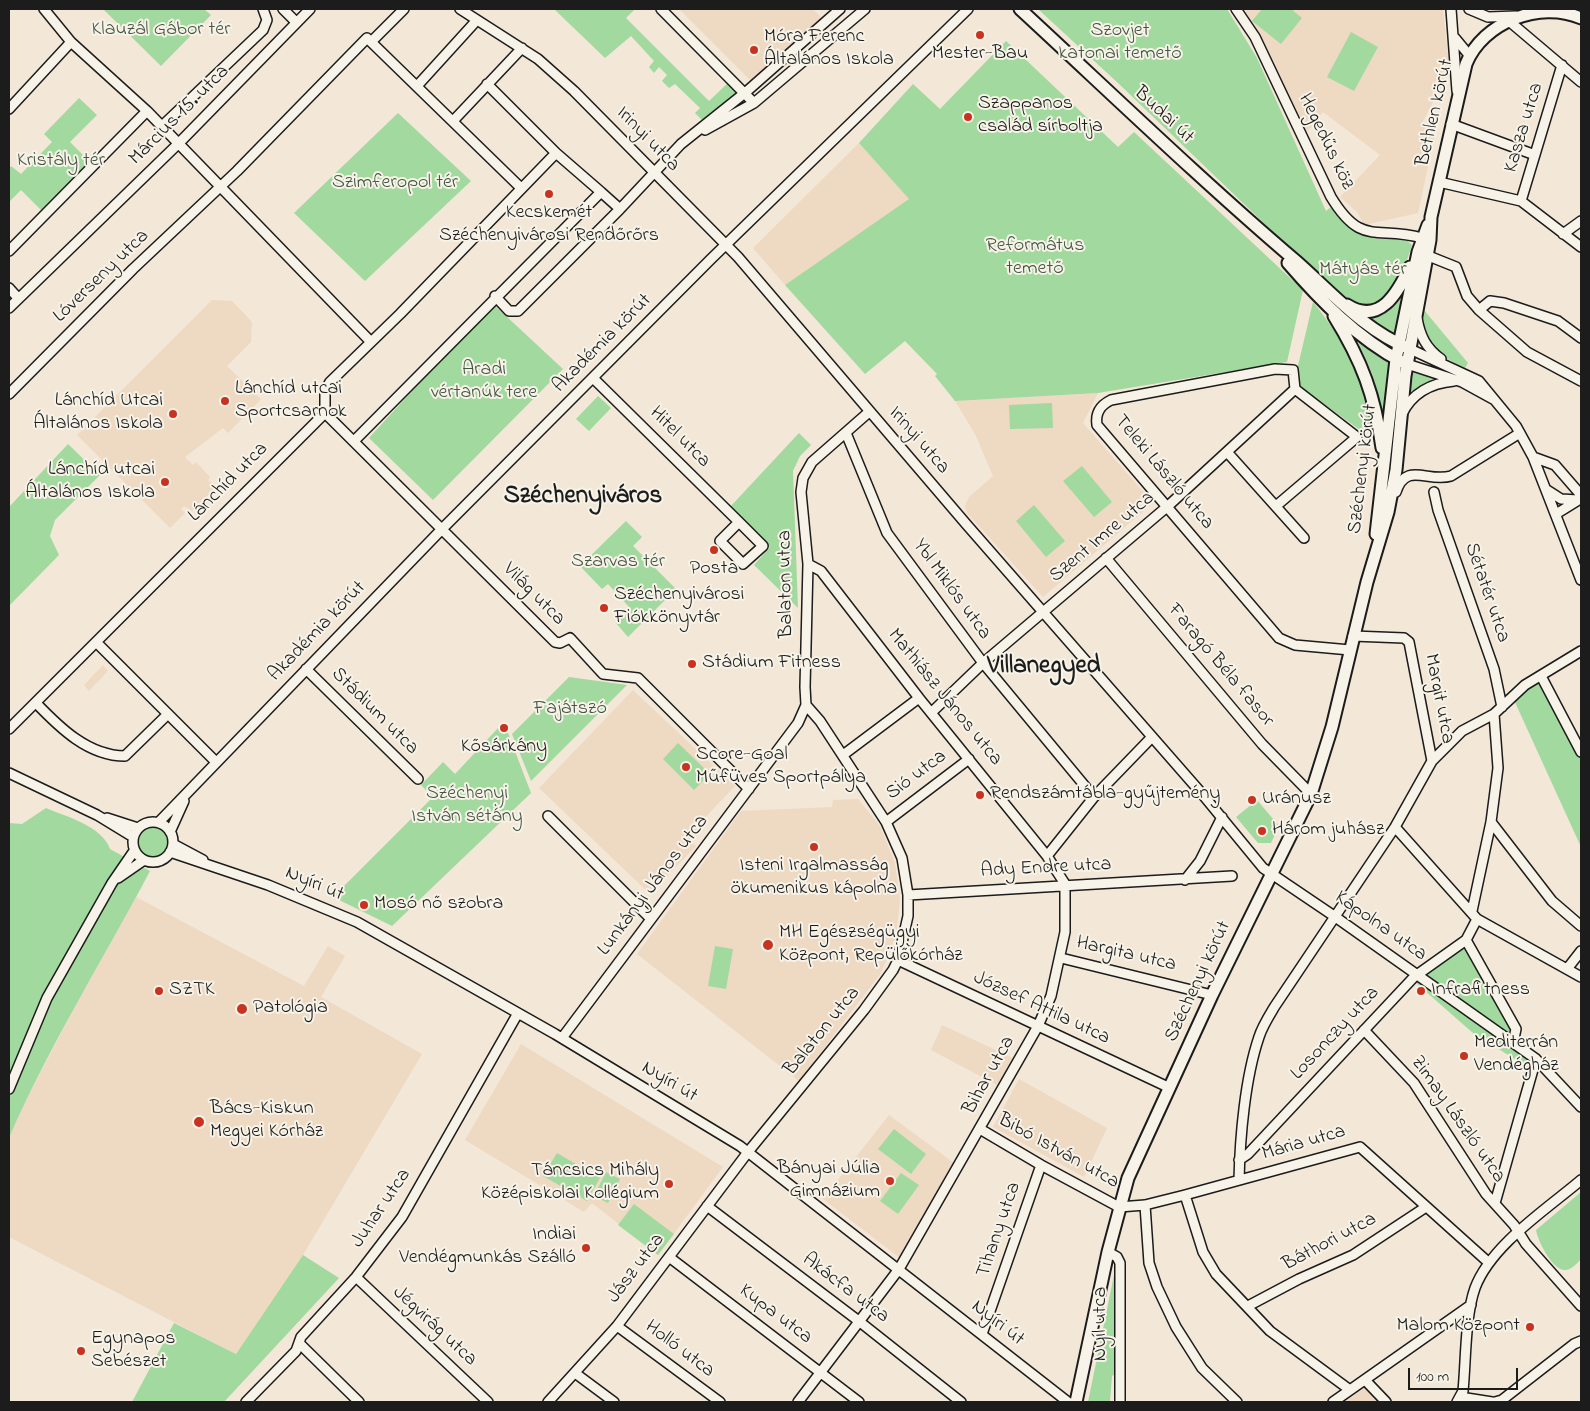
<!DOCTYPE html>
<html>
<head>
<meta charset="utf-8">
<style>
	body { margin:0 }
	#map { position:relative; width:1590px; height:1411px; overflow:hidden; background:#f3e7d7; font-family:"Indie Flower",sans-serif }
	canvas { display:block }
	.frame { position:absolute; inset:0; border:10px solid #1c1c1c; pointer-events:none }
	.scale { position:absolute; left:1408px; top:1368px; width:110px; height:22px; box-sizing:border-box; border:2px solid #1c1c1c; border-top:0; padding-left:6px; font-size:15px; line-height:18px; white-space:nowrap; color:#1c1c1c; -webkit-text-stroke:4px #f7f3e8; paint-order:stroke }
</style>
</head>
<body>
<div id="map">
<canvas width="1590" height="1411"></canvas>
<div class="frame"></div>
<div class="scale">100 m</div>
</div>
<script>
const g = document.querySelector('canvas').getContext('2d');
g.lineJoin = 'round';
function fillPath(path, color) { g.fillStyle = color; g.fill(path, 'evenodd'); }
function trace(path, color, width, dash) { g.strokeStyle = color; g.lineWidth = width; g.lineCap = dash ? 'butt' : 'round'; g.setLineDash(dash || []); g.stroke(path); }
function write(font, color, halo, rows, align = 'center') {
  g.font = font + ' "Indie Flower",sans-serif'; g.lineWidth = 4; g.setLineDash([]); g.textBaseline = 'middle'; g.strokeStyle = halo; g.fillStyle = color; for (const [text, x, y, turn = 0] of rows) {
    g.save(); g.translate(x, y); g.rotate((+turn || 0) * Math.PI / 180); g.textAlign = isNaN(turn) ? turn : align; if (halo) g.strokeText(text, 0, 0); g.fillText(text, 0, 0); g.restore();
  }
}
const built = new Path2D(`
	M679,9H813L823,19L751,81Z
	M1243,9H1443L1449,64L1447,74L1443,72L1441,77L1445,79L1422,123L1436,129L1418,213L1364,225L1357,212L1340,197L1380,155L1323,112L1307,132L1252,21Z
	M859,143L910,199L785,285L753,248Z
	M212,300L232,301L252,322L251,342L227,366L261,399L228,433L223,428L185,457L193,465L196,462L210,477L208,480L216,487L192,511L184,506L181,509L185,513L170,528L77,435Z
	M1098,393L1083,423L1153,503L1043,597L967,513L965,506L969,497L993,476L975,434L955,401Z
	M103,665L108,671L89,691L84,685Z
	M633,690L735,786L696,827L701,832L691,841L696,846L650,894L539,788Z
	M858,799L880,826L895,863L900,900L896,936L881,973L799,1081L637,954L741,811L832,807L833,800Z
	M136,897L304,986L328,946L345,956L321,997L422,1054L303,1255L236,1354L9,1237V1138L23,1106L75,1007Z
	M942,1025L1013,1058L997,1085L931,1050Z
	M521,1044L723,1167L658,1255L592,1203L584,1212L465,1140Z
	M1019,1079L1107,1128L1084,1177L993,1127Z
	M889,1115L954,1163L900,1258L823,1199Z
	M1365,1387L1380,1402H1345Z`);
const green = new Path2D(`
	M103,9H204L211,15L161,66Z
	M554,9H635L626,18L709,101L730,81L740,92L704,122L695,113L700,108L675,84L669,88L662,81L667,75L659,67L654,73L649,67L654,61L631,36L605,58Z
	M1038,9H1227L1257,58L1326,211L1331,207C1351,237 1369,241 1404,238L1412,245C1400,281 1390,317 1345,301L1118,83Z
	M1262,9H1291L1302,18L1281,44L1252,21Z
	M1351,32L1378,47L1354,91L1327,77Z
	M1006,41L1118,147L1134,132L1303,290L1287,362L1098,393L955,401L935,376L937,374L905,341L865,374L785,285L909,199L859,143L913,84L940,109Z
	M79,98L97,115L70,142L90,162L42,211L21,190L9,202V169L11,166L21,174L52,142L44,134Z
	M398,113L471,181L365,281L294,213Z
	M1398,297L1401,299L1395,338L1359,313Z
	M1313,302C1346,343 1364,376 1373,428L1360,430L1299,386L1297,370Z
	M492,303L563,369L433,500L369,438Z
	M1419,304L1468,363L1465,368C1431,352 1423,342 1419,304Z
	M1356,337L1368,347L1392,361L1385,425L1373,376Z
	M1412,369L1438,377L1422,385L1409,396Z
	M598,396L611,408L589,431L576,419Z
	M1052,403L1053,428L1010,429L1009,405Z
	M799,433L811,445L800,456L793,471L798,608L754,565L770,547L730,507Z
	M68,444L100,475L55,520L50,536L59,555L9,606V507Z
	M1082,466L1112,502L1094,517L1063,481Z
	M1034,505L1065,541L1046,557L1016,521Z
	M626,521L642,537L633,546L676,589L628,637L616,623L631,609L608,584L602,589L580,566Z
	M569,677L627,685L531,781L512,734Z
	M1541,678L1581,756V847L1514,700Z
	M500,726L508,733L531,793L392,926L333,897L433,797L421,785L443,762L455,774Z
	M678,743L710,774L694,790L663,759Z
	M1257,800L1279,826L1271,843H1258L1236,817Z
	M46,808C67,817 102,826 110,849L150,871C103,960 49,1046 9,1138V823L22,824Z
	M136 842a17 17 0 1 1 34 0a17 17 0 1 1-34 0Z
	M1464,943L1512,1028L1508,1033L1423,974Z
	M715,946L733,949L726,989L708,986Z
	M1418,980L1529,1060V1068L1473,1033L1416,983Z
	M894,1129L926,1154L911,1174L878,1149Z
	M557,1153L600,1178L587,1201L543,1176Z
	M606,1172L620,1179L608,1203L594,1196Z
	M901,1173L919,1185L898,1214L880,1201Z
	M1581,1192V1259C1577,1263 1572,1270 1565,1270C1552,1270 1538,1241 1536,1230Z
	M634,1204L674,1234L658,1255L618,1225Z
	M303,1255L339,1278L224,1402H132L174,1323L236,1354Z
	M1115,1270L1118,1275V1372L1112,1376L1110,1401L1115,1402H1088Z`);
const minor = new Path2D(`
	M44,9L71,42L147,111L371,342
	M283,9L296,22
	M460,9L538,59L574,91L738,257L967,525L1203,795L1263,868L1334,916L1536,1059L1581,1107
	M661,9L754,103
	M1236,9L1255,37L1331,197C1362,248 1377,225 1422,238
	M1451,9L1457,91
	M1469,9L1488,17L1516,16
	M1509,21L1581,82
	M1455,38L1469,55
	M371,42L404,9
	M487,84L556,153L601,192
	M417,86L477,20
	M9,109L71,42
	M453,121L522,48
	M1451,124L1535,155
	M162,126L263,30L267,20L263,9
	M705,130L754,103L865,9
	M1439,182L1521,201L1581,247
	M1521,201L1562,65
	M1563,234L1581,221
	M9,251L147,111
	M1426,255L1456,267L1467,296L1479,310L1527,352L1581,381
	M9,288L18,298
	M495,296L509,311H518L620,209
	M9,308L179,143L310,9
	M1479,310L1490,301L1504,303L1558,321L1581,338
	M1417,318C1420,336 1426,348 1441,359
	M1410,349L1479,381L1516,426L1533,457L1581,580
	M1407,364L1462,382L1493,399
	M594,379L739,522L763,546L743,564L720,541L739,522
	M9,394L133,269L237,171L367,38L521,188
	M325,413L555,642L560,643L570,638L603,674L638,678L749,789
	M325,413V391L330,382L400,314L556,153
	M1402,414C1412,393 1432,383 1454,381
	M846,433L887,533L983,663L1094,797
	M354,441L601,192L620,209L681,144L746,92L840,9
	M1227,452L1304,538
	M1533,457L1555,465L1581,495
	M1547,490L1561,499L1578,500
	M1396,492C1406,461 1428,483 1451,476L1520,433
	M1434,492L1438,510L1494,669L1502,707
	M1276,506L1357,437L1295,389L1293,370L1275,369L1111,400C1101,405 1095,412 1097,425L1279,638L1295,645L1350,650
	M1556,514L1577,501
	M1106,558L1262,744L1311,794
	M1353,636L1404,638L1409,642L1432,761
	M96,642L215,761
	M306,669L418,779
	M1541,676L1581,752
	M36,703C59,727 88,756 125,756L167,715
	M932,712L983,663L1168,506L1295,389
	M9,729L325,413
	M843,755L919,698
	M9,773L97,815L133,837
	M548,816L651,919
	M107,818L138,828
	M133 842a20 20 0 1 1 40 0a20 20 0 1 1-40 0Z
	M159,822L442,529L711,259L968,9
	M886,822L969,759
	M1491,822L1552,901L1581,926
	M1395,827L1477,919L1581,977
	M170,832L184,801
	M173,844L203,860
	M170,852L268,885L357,922L555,1034L740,1146L1068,1402
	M1047,856L1094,797L1152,737
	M118,878L144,860
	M1185,880L1200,861L1222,817
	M908,895L1232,876
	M1472,911L1491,822L1498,768L1494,714
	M1466,940L1516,1029L1513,1043
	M1061,958L1212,995
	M898,960L1170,1088
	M1567,969L1581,951
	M1364,1030L1414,1083L1486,1194L1514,1225L1526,1244L1581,1306
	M562,1038L798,723L806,705
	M9,1089L47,998L112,883L134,851
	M980,1129L1041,1165L1119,1207L1145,1205L1185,1195L1360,1147L1488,1262
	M1239,1160L1248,1154L1414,977L1466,940L1477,919
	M1239,1180C1240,1137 1245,1078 1259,1037C1262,1027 1269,1016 1275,1006L1395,827L1432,761L1462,731L1494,714L1525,685L1581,651
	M1185,1195L1203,1252L1216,1274L1270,1331L1350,1390
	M1495,1203L1536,1059
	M1145,1205L1149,1263L1157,1287L1176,1327L1202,1368L1237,1402
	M707,1206L860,1322L961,1402
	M1108,1252L1117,1257L1120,1263V1402
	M669,1257L859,1402
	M356,1277L488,1402
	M1248,1306L1299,1279L1353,1255L1426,1207
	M617,1326L720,1402
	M982,1334L1041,1165
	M300,1344L359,1402
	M575,1373L614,1402
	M1365,1380L1386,1402
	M1460,1397L1492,1402
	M246,1402L296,1351L301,1337L356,1277L402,1217L518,1013
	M548,1402L617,1326L748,1152L864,1010L893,970L898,960L908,916V895L902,858L886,822L820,721L806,705L805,687L808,564L801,492L803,478L812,462L869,412
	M798,1402L899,1269L1038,1026L1051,996L1065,932V884L1047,856L919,698L821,571L808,564
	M1333,1402L1471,1305
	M1457,1402L1463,1391C1466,1361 1465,1316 1475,1288C1491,1245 1547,1209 1581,1180
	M1495,1402L1502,1400L1574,1344L1581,1341`);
const major = new Path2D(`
	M1020,9C1112,94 1202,181 1297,262C1333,294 1364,330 1410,349
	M1288,263C1320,300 1357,338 1402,362
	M1347,305C1380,326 1398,292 1410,267
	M1334,316C1362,361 1375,396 1382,448
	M1376,534L1396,359L1418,252L1428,225
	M1076,1402L1108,1252L1128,1178L1212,995L1311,794L1332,727L1367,582L1388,512L1396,470L1405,376L1430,240L1431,217L1466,64C1483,22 1540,0 1581,18`);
const markers = [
	[980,35,5,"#c8321e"],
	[754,50,5,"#c8321e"],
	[968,117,5,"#c8321e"],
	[549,194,5,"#c8321e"],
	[225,401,5,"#c8321e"],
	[173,414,5,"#c8321e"],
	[165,482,5,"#c8321e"],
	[714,550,5,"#c8321e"],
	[604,608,5,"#c8321e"],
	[692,664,5,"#c8321e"],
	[504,728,5,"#c8321e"],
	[686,767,5,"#c8321e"],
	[980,795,5,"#c8321e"],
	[1252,800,5,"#c8321e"],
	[1262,831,5,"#c8321e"],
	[814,847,5,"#c8321e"],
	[364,905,5,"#c8321e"],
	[768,945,6,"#c8321e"],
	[159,991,5,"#c8321e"],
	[1421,991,5,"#c8321e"],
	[242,1009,6,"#c8321e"],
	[1464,1056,5,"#c8321e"],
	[199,1122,6,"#c8321e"],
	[890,1181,5,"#c8321e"],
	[669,1184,5,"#c8321e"],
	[586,1248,5,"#c8321e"],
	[1530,1327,5,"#c8321e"],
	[81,1351,5,"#c8321e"]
];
const parkNames = [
	["Klauzál Gábor tér",161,31],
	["Szovjet",1120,32],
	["katonai temető",1120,55],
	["Kristály tér",61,162],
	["Szimferopol tér",395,184],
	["Református",1035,247],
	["temető",1035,270],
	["Mátyás tér",1363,271],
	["Aradi",484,371],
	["vértanúk tere",484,394],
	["Szarvas tér",618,563],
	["Fajátszó",570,710],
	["Széchenyi",467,795],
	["István sétány",467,818]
];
const poiNames = [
	["Móra Ferenc",764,38],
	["Általános Iskola",764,61],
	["Mester-Bau",980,55,"center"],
	["Szappanos",978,105],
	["család sírboltja",978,128],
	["Kecskemét",549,214,"center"],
	["Széchenyivárosi Rendőrőrs",549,237,"center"],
	["Lánchíd utcai",235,390],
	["Sportcsarnok",235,413],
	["Lánchíd Utcai",163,402,"right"],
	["Általános Iskola",163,425,"right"],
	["Lánchíd utcai",155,471,"right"],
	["Általános Iskola",155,494,"right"],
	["Posta",714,570,"center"],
	["Széchenyivárosi",614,596],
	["Fiókkönyvtár",614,619],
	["Stádium Fitness",702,664],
	["Kősárkány",504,748,"center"],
	["Score-Goal",696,756],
	["Műfüves Sportpálya",696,779],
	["Rendszámtábla-gyűjtemény",990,795],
	["Uránusz",1262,800],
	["Három juhász",1272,831],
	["Isteni Irgalmasság",814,867,"center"],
	["ökumenikus kápolna",814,890,"center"],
	["Mosó nő szobra",374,905],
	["MH Egészségügyi",779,934],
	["Központ, Repülőkórház",779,957],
	["SZTK",169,991],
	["Infrafitness",1431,991],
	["Patológia",253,1009],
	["Mediterrán",1474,1044],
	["Vendégház",1474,1067],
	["Bács-Kiskun",210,1110],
	["Megyei Kórház",210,1133],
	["Bányai Júlia",880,1170,"right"],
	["Gimnázium",880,1193,"right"],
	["Táncsics Mihály",659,1172,"right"],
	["Középiskolai Kollégium",659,1195,"right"],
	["Indiai",576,1236,"right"],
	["Vendégmunkás Szálló",576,1259,"right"],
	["Malom Központ",1520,1327,"right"],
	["Egynapos",91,1340],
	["Sebészet",91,1363]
];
const streetNames = [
	["Bethlen körút",1436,113,-77],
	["Március 15. utca",180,116,-45],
	["Budai út",1163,116,43],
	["Kasza utca",1525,128,-73],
	["Irinyi utca",647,140,46],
	["Hegedűs köz",1325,142,64],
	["Lóverseny utca",102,277,-44],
	["Akadémia körút",603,344,-45],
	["Hitel utca",679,438,45],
	["Irinyi utca",918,441,49],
	["Széchenyi körút",1364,469,-83],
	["Teleki László utca",1163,473,50],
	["Lánchíd utca",229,483,-45],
	["Szent Imre utca",1103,538,-40],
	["Balaton utca",787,584,-91],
	["Ybl Miklós utca",951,590,54],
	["Sétatér utca",1486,593,71],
	["Világ utca",533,595,45],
	["Akadémia körút",318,632,-46],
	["Faragó Béla fasor",1220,666,50],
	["Mathiász János utca",944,698,51],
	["Margit utca",1438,699,79],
	["Stádium utca",374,712,45],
	["Sió utca",917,776,-37],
	["Ady Endre utca",1046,869,-3],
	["Nyíri út",314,885,23],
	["Lunkányi János utca",654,886,-53],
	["Kápolna utca",1380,927,35],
	["Hargita utca",1126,955,13],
	["Széchenyi körút",1199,982,-65],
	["József Attila utca",1041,1009,25],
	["Balaton utca",823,1032,-51],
	["Losonczy utca",1336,1034,-47],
	["Bihar utca",990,1076,-61],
	["Nyíri út",669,1083,31],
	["Zimay László utca",1457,1120,55],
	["Mária utca",1304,1144,-16],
	["Bibó István utca",1058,1152,29],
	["Juhar utca",382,1209,-56],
	["Tihany utca",1000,1230,-71],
	["Báthori utca",1330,1243,-28],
	["Jász utca",637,1269,-53],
	["Akácfa utca",845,1289,37],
	["Kupa utca",775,1315,37],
	["Nyíri út",997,1324,38],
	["Nyíl utca",1102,1324,-90],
	["Jégvirág utca",434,1327,43],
	["Holló utca",679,1350,37]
];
const districtNames = [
	["Széchenyiváros",583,498],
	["Villanegyed",1044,668]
];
fillPath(built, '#eed9c3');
fillPath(green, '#a2d99e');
trace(minor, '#1c1c1c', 12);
trace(major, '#1c1c1c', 15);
trace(minor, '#f7f3e8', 9);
trace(major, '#f7f3e8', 11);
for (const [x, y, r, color] of markers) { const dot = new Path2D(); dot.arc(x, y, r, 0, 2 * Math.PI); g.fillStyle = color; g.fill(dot); trace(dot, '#f7f3e8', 2); }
write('20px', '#445543', '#f7f3e8', parkNames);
write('20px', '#1c1c1c', '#f7f3e8', poiNames, 'left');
write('20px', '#1c1c1c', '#f7f3e8', streetNames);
write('bold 25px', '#1c1c1c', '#f7f3e8', districtNames);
</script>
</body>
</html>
